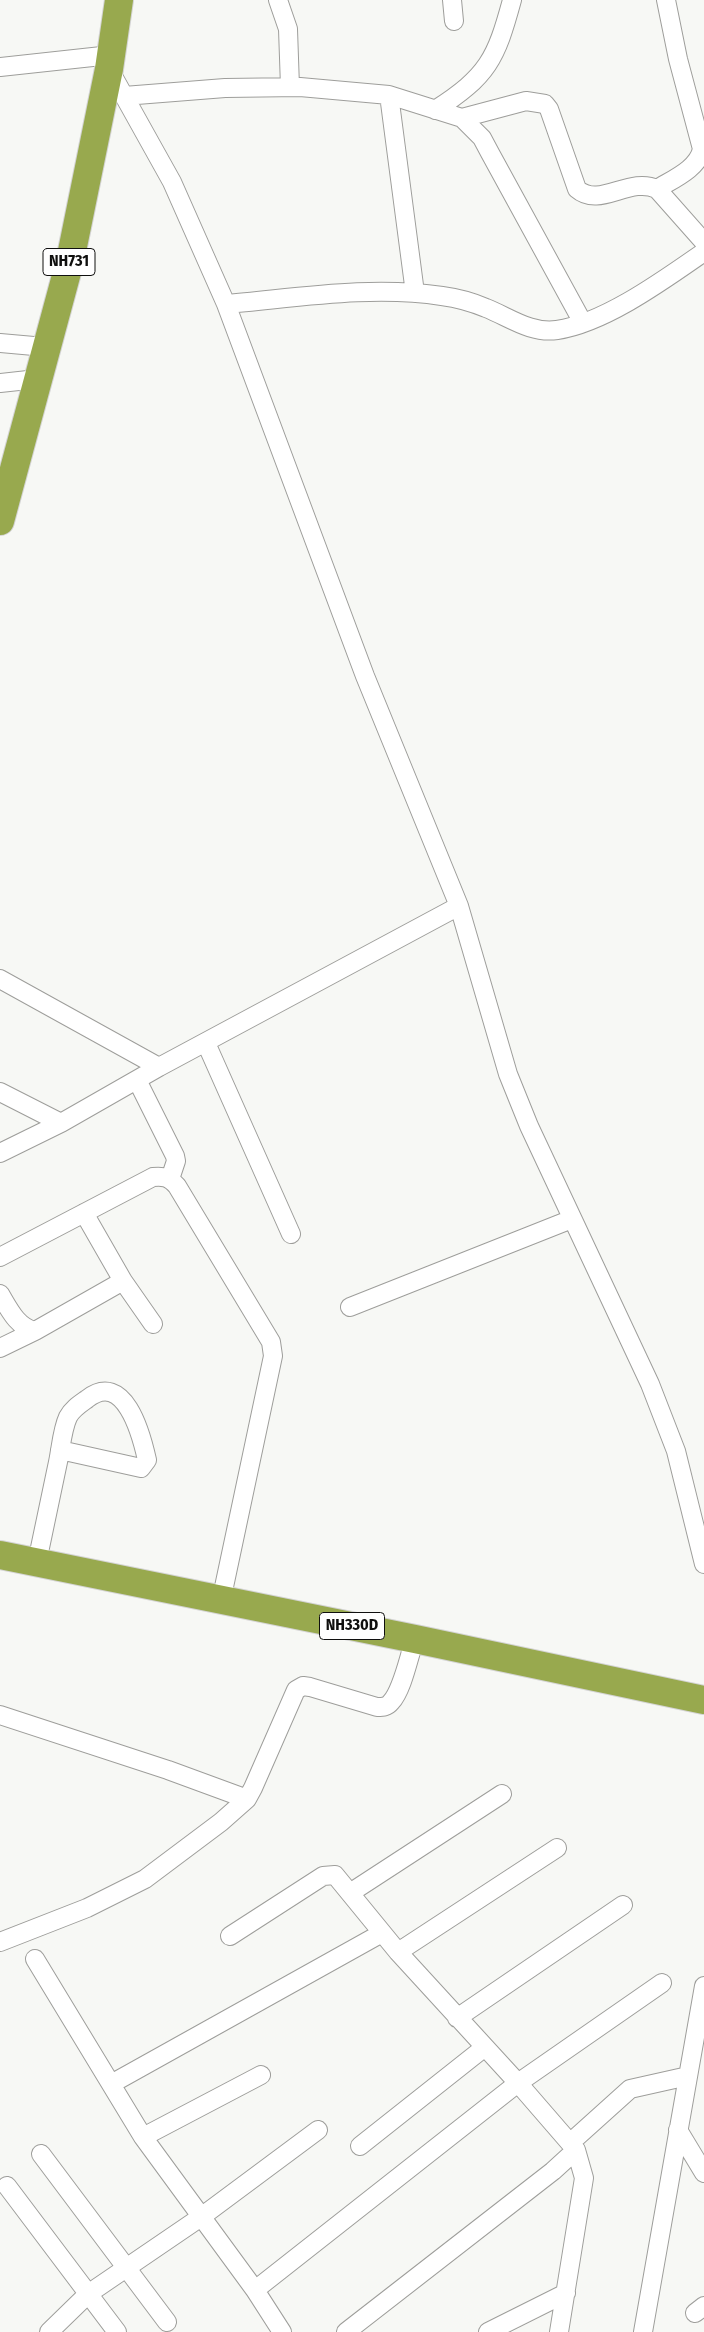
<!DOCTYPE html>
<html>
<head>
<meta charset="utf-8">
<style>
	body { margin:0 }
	canvas { display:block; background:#f7f8f5 }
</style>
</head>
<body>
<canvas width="704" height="2332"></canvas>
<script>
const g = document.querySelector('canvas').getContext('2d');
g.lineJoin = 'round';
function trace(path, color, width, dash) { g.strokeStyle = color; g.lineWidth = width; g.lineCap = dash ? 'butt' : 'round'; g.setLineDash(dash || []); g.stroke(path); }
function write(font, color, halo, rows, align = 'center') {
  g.font = font + ' "Fira Sans Condensed",sans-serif'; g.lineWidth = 4; g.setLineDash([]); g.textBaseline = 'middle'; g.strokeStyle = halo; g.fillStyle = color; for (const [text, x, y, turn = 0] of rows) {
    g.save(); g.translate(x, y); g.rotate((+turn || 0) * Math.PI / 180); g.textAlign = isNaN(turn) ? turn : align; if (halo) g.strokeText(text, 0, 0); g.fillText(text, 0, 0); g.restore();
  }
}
const street = new Path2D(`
	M278,0L288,29L290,87
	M452,0L454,21
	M0,67L111,55
	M109,69L172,182L226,304L365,676L459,906L508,1074L529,1126L650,1384L676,1451L704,1564
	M389,95L415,293
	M124,96L225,88L300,87L389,95L462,118L482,138L490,153L583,323
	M435,110C488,76 496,59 512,0
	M462,118L526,101L545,104L549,109L577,189C600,209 629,176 657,189L704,242
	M657,189C673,179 698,169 702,149L678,59L666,0
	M226,304C296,298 371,285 442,296C457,298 472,302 486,308C509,317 531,334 557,330C605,323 665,279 704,252
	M0,343L45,347
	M0,383L37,379
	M0,979L159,1067
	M206,1043L291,1234
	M137,1080L175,1156L176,1161L170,1179
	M0,1092L61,1123
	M0,1153L61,1123L159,1067L459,906
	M84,1213L123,1281L153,1324
	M0,1257L153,1177C164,1176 169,1177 177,1186L271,1342L273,1356L221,1601
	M0,1294C9,1309 17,1327 35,1331L123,1281
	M350,1307L572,1219
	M0,1348L35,1331
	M37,1562C44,1529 51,1495 58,1462C61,1448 62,1430 68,1417C72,1409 80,1404 87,1399C124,1370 141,1433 147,1460L141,1468L60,1450
	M0,1715L168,1770L247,1799
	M350,1893L502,1794
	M230,1936L323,1876L335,1875L398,1952L518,2083L576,2150L584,2178L559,2332
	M0,1942L87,1908L145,1879L221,1822L247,1799L253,1788L296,1690L303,1686L310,1687L377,1707C383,1707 387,1707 391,1702C403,1689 409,1655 415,1639
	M398,1952L557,1848
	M35,1959L143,2137L255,2290L282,2332
	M457,2018L623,1905
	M111,2084L382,1933
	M678,2130L704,2173
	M143,2137L261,2075
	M570,2143L630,2089L688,2076
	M360,2146L485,2047
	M41,2154L167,2322
	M7,2186L117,2332
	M255,2290L518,2083L662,1983
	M695,2313L704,2306
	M49,2332L88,2294L201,2217L318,2130
	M346,2332L553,2171L576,2150
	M488,2332L566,2293
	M643,2332L704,1986`);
const highway = new Path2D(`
	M0,521L70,261L109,69L119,0
	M0,1555L415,1639L704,1700`);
const shields = [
	[69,262,52],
	[352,1626,65]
];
const shieldNames = [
	["NH731",69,262],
	["NH330D",352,1626]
];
trace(street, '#9e9e9b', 20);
trace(highway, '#d4d4d4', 30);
trace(street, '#fff', 18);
trace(highway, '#98a94e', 28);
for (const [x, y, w] of shields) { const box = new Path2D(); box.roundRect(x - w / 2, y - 13.5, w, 27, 4); g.fillStyle = '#fff'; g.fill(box); trace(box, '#10100f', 1); }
write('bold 16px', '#10100f', null, shieldNames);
</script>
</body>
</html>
